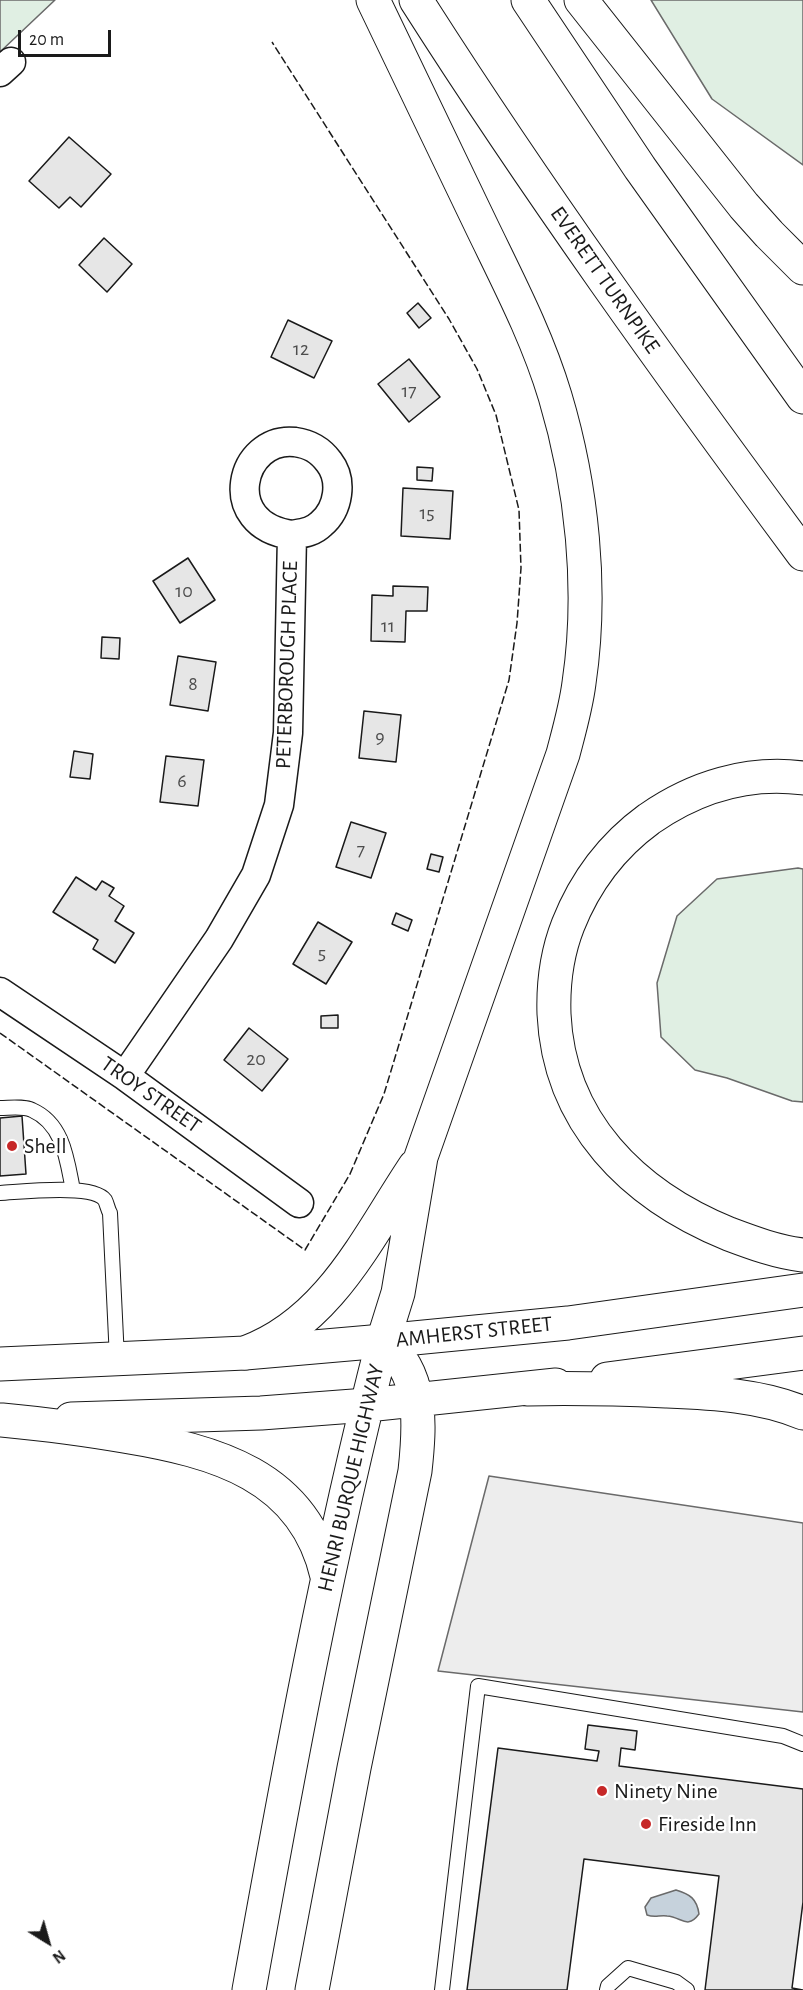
<!DOCTYPE html>
<html>
<head>
<meta charset="utf-8">
<style>
	body { margin:0 }
	#map { position:relative; width:803px; height:1990px; overflow:hidden; background:#fff; font-family:"Alegreya Sans",sans-serif }
	canvas { display:block }
	.north { position:absolute; left:18px; top:1912px; width:60px; height:60px; -webkit-text-stroke:4px #fff; paint-order:stroke; rotate:143deg; font-size:16px; font-weight:700; line-height:24px; text-align:center; color:#1a1a1a }
	.north::after { content:''; display:block; margin:auto; width:21px; height:27px; background:#1a1a1a; clip-path:polygon(50% 0,100% 100%,50% 72%,0 100%) }
	.scale { position:absolute; left:18px; top:30px; width:93px; height:27px; box-sizing:border-box; border:3px solid #1a1a1a; border-top:0; padding-left:8px; font-size:18px; line-height:21px; white-space:nowrap; color:#1a1a1a; -webkit-text-stroke:4px #fff; paint-order:stroke }
</style>
</head>
<body>
<div id="map">
<canvas width="803" height="1990"></canvas>
<div class="north">N</div>
<div class="scale">20 m</div>
</div>
<script>
const g = document.querySelector('canvas').getContext('2d');
g.lineJoin = 'round';
function fillPath(path, color) { g.fillStyle = color; g.fill(path, 'evenodd'); }
function trace(path, color, width, dash) { g.strokeStyle = color; g.lineWidth = width; g.lineCap = dash ? 'butt' : 'round'; g.setLineDash(dash || []); g.stroke(path); }
function write(font, color, halo, rows, align = 'center') {
  g.font = font + ' "Alegreya Sans",sans-serif'; g.lineWidth = 4.5; g.setLineDash([]); g.textBaseline = 'middle'; g.strokeStyle = halo; g.fillStyle = color; for (const [text, x, y, turn = 0] of rows) {
    g.save(); g.translate(x, y); g.rotate((+turn || 0) * Math.PI / 180); g.textAlign = isNaN(turn) ? turn : align; if (halo) g.strokeText(text, 0, 0); g.fillText(text, 0, 0); g.restore();
  }
}
const green = new Path2D(`
	M0,0H55L0,52Z
	M651,0H803V165L712,99Z
	M798,868L803,869V1102L792,1101L727,1078L695,1070L661,1037L657,983L677,916L717,879Z`);
const parking = new Path2D(`
	M489,1476L803,1523V1712L438,1671Z`);
const water = new Path2D(`
	M676,1890C690,1894 697,1899 699,1914C687,1930 682,1917 667,1916C659,1915 655,1918 647,1915L645,1907L651,1898Z`);
const building = new Path2D(`
	M69,137L111,174L81,207L70,197L59,208L29,181Z
	M104,238L132,264L107,292L79,265Z
	M418,303L431,318L419,328L407,313Z
	M288,320L332,341L314,378L271,357Z
	M409,359L440,397L409,422L378,384Z
	M417,467L433,468L432,481L417,480Z
	M403,488L453,491L450,539L401,536Z
	M188,558L215,600L180,623L153,581Z
	M393,586L428,587L427,611H406L405,642L371,641L372,595L393,596Z
	M102,637L120,638L119,659L101,658Z
	M178,656L216,662L208,711L170,705Z
	M364,711L401,715L396,762L359,758Z
	M74,751L93,754L90,779L70,777Z
	M166,756L204,760L198,806L160,802Z
	M351,822L386,833L371,878L336,867Z
	M431,854L443,857L439,872L427,869Z
	M76,877L96,890L102,881L114,888L109,896L124,906L115,921L134,933L115,963L93,949L98,940L53,912Z
	M396,913L412,920L408,931L392,924Z
	M318,922L352,942L326,984L293,964Z
	M338,1015V1028H321V1016Z
	M249,1028L288,1059L262,1091L224,1060Z
	M22,1116L26,1174L0,1176V1118Z
	M588,1725L637,1731L635,1750L621,1748L619,1766L803,1789V1902L792,1988L803,1990H705L719,1876L584,1859L567,1990H467L498,1748L597,1761L599,1751L585,1749Z`);
const lane = new Path2D(`
	M0,1108C10,1108 24,1106 32,1110C64,1124 67,1161 73,1190
	M0,1193C21,1192 92,1183 105,1200C107,1204 108,1210 110,1213L117,1359
	M442,1990L478,1686L783,1736L803,1744
	M607,1990L608,1986L628,1968L676,1982L687,1990`);
const street = new Path2D(`
	M0,72L11,62
	M0,992L125,1076L299,1203
	M125,1076L219,939L256,875L279,805L288,733L292,535C303,533 313,532 321,524C339,509 343,480 329,462C320,450 310,444 295,442C240,436 218,525 292,535`);
const secondary = new Path2D(`
	M0,1364L245,1353L383,1341
	M71,1419L261,1413L367,1405`);
const primary = new Path2D(`
	M383,1341L568,1323L803,1290
	M607,1379L803,1353
	M367,1405L556,1385
	M2,1420C43,1424 84,1429 124,1436C215,1451 304,1475 327,1576
	M249,1990C288,1773 328,1555 383,1341
	M312,1990L354,1768L415,1471C420,1425 424,1373 383,1341`);
const highway = new Path2D(`
	M373,0C409,75 445,150 481,225C508,281 537,336 555,396C582,486 593,589 579,683C576,707 569,731 563,754L421,1157L398,1293L383,1341
	M416,0C537,190 669,373 803,554
	M528,0L640,168L803,397
	M581,0L744,206L769,234L803,268
	M803,778C748,771 695,787 649,819C612,846 585,882 568,925C557,953 553,984 554,1014C559,1122 633,1195 729,1234C753,1243 777,1252 803,1255
	M245,1353C330,1322 368,1236 415,1166
	M527,1389C574,1388 620,1389 666,1391C712,1393 761,1395 803,1413`);
const fence = new Path2D(`
	M0,1033L305,1250L350,1174L384,1094L509,680L517,623L521,568L519,510L496,415L477,369L449,319L272,42`);
const markers = [
	[12,1146,6,"#c62828"],
	[602,1791,6,"#c62828"],
	[646,1824,6,"#c62828"]
];
const numberNames = [
	["12",301,349],
	["17",409,391],
	["15",427,513],
	["10",184,591],
	["11",388,626],
	["8",193,684],
	["9",380,737],
	["6",182,781],
	["7",361,850],
	["5",322,953],
	["20",256,1059]
];
const streetNames = [
	["EVERETT TURNPIKE",605,280,55],
	["PETERBOROUGH PLACE",287,665,-88],
	["TROY STREET",151,1095,35],
	["AMHERST STREET",474,1332,-6],
	["HENRI BURQUE HIGHWAY",351,1478,-77]
];
const poiNames = [
	["Shell",24,1146],
	["Ninety Nine",614,1791],
	["Fireside Inn",658,1824]
];
fillPath(green, '#e0efe3');
trace(green, '#6a6a6a', 1.5);
fillPath(parking, '#ededed');
trace(parking, '#6a6a6a', 1.5);
fillPath(water, '#c6d2dc');
trace(water, '#6a6a6a', 1.5);
fillPath(building, '#e6e6e6');
trace(building, '#1a1a1a', 1.5);
trace(lane, '#1a1a1a', 16);
trace(street, '#1a1a1a', 31);
trace(secondary, '#1a1a1a', 35);
trace(primary, '#1a1a1a', 35);
trace(highway, '#1a1a1a', 35);
trace(lane, '#fff', 14);
trace(street, '#fff', 28);
trace(secondary, '#fff', 33);
trace(primary, '#fff', 33);
trace(highway, '#fff', 33);
trace(fence, '#1a1a1a', 1.5, [8, 3]);
for (const [x, y, r, color] of markers) { const dot = new Path2D(); dot.arc(x, y, r, 0, 2 * Math.PI); g.fillStyle = color; g.fill(dot); trace(dot, '#fff', 2); }
write('20px', '#4d4d4d', null, numberNames);
write('22px', '#1a1a1a', '#fff', streetNames);
write('22px', '#1a1a1a', '#fff', poiNames, 'left');
</script>
</body>
</html>
